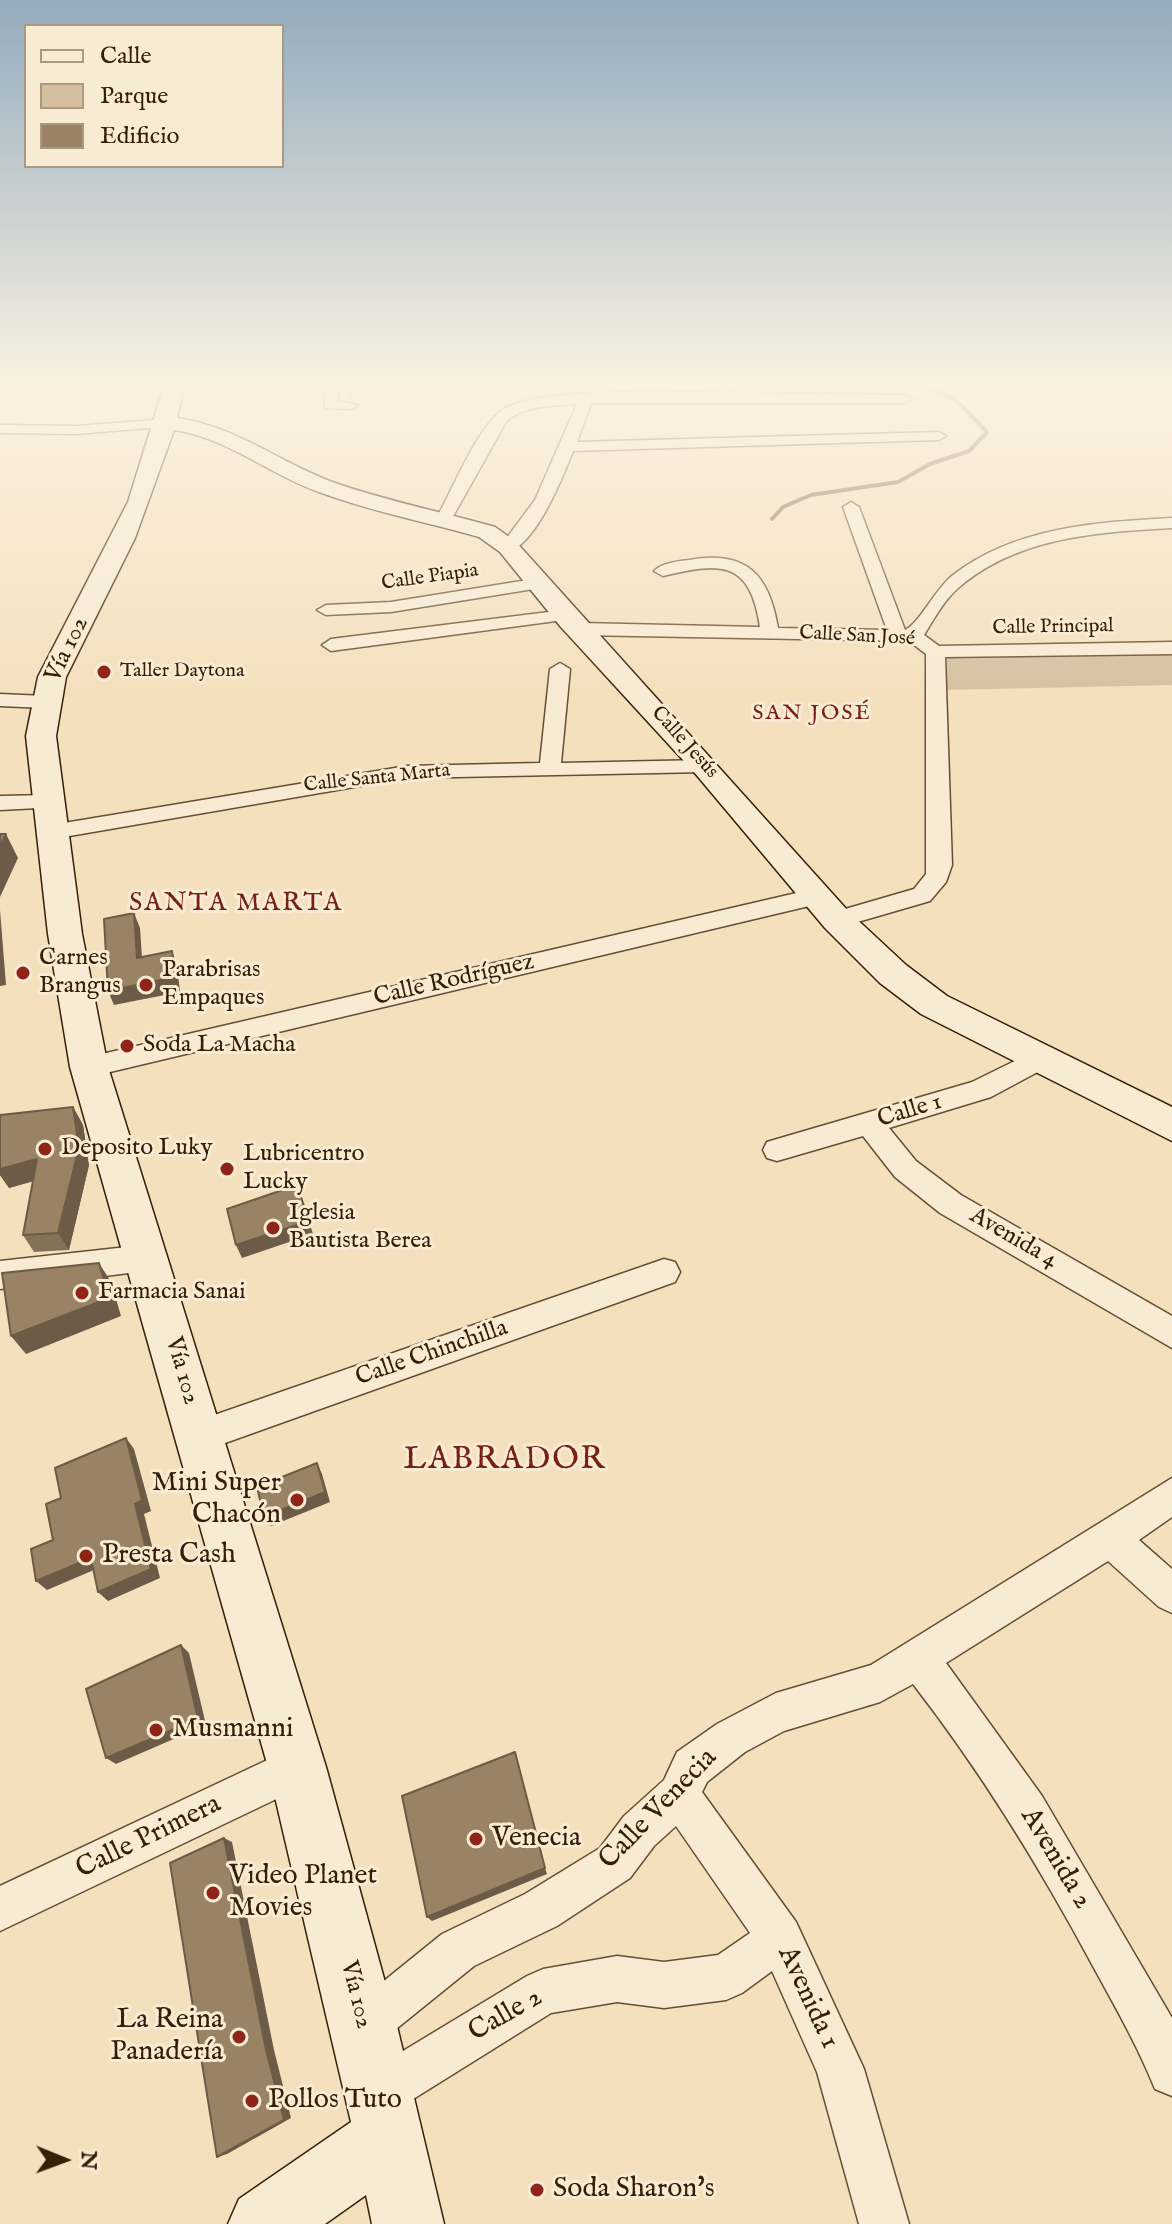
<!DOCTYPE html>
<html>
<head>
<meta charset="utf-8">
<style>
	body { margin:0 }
	#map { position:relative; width:1172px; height:2224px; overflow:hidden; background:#f5e0bd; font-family:"IM FELL English",serif }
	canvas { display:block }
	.legend { position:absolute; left:24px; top:24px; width:260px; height:144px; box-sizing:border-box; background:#f8ebd4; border:2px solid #ab9982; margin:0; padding:10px 14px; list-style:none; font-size:24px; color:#371e06 }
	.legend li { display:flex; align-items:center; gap:16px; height:40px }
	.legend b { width:40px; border:2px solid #ab9982 }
	.north { position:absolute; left:24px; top:2120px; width:80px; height:80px; -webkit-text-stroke:6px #f8ebd4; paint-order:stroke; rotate:91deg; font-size:22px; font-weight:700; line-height:32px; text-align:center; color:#371e06 }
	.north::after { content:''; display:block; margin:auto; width:28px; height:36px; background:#371e06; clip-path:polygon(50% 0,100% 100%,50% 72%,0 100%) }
</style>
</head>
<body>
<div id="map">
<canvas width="1172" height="2224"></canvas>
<ul class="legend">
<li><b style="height:10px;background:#f8ebd4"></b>Calle</li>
<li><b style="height:22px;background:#d5bf9e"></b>Parque</li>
<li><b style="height:22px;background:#9a8365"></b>Edificio</li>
</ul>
<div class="north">N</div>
</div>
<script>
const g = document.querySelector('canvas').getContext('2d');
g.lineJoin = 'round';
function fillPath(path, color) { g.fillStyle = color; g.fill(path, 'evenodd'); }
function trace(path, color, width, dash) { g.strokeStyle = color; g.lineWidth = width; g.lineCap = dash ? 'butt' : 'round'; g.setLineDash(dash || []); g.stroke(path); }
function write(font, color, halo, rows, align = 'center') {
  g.font = font + ' "IM FELL English",serif'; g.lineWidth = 6; g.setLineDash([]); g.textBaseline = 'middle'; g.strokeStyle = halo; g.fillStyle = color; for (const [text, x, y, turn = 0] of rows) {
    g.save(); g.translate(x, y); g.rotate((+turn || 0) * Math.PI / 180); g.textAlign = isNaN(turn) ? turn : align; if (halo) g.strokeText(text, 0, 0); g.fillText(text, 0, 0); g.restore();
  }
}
const green = new Path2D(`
	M349,389H507V398L346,400Z
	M1172,652V685L944,690V658L952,656Z`);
const stream = new Path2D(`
	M772,519L783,507L811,495L898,482L930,464L969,451L987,432L956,400L932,389`);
const street = new Path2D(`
	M326,389H340L337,401L358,405L351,409L324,408Z
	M696,392L905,395L912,399L905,403H591L577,442L939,432L946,436L939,440L573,451C563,477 536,544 508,552L500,547L535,500L577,404C554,406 523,405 506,422L451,520L437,517C454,487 475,432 501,411C530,388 656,392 696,392Z
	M167,419L172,420V426L77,434L0,433V425L77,426Z
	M851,502L859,507L905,630C919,624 936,588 953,575C1015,527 1097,522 1172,518V528C1097,532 1015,537 956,590C943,602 934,619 924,635L939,646L1172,642V654L945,657L952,865L946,882L930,901L837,928L828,926L825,920L828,914L914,889L926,874V654L909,641L580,635L571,629L580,623L760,627C750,560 721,562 663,576L654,571C662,563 678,561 689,560C746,550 769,574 778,628L887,630L843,507Z
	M540,578L546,579V587L391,612L326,615L317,610L326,605L391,602Z
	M565,610L571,611V619L331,651L322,645L331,639Z
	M560,663L570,669L561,763L705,760L716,766L705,772L407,778L52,839L41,832L52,825L407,766L540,763L550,669Z
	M0,694L45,696L55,702L45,708L0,706Z
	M49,795L60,802L57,807L0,810V796Z
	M818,888L830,896L826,902L89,1077L79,1074L75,1067L79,1060L89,1057Z
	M1037,1050L1047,1053L1050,1060L1047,1067L991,1097L889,1128L916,1161L961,1195L1172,1316V1348L940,1213L895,1177L863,1136L777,1161L767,1158L763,1150L767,1142L777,1139L972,1082Z
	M145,1245L156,1249L160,1258L156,1267L145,1271L0,1289V1261Z
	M664,1259L675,1262L680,1272L675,1282L200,1452L188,1448L183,1436L188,1424L200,1420Z
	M1172,1478V1517L1139,1540L1172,1569V1613L1159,1607L1108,1561L946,1663L1042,1796L1172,2018V2096L1155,2089C1138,2047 1116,2008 1094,1968C1041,1869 982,1773 913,1684L880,1702L784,1731L745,1752L707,1782L702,1792L796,1922L864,2069L909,2224H859L817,2072L772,1971L742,1993L726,2000L664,2008L617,2002L551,2013L394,2111L377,2118L360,2111L353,2094L360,2077L527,1976L543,1969L617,1956L664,1962L718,1955L750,1933L676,1826L654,1846L630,1878L557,1926L474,1966L380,2042L364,2049L348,2042L341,2026L348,2010L442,1934L525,1894L600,1848L624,1816L664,1780L677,1752L717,1724L776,1693L871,1665Z
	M297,1746L312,1752L318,1767L312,1782L0,1931V1886Z`);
const secondary = new Path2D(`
	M163,389H183L177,418C238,427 278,462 335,483C387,501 442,512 495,527L516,542L849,912L906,965L947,996L1172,1107V1141L921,1014L880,983L825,928L694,772L560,626L500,552L479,537C426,522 370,511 319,492C268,474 228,438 174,430L135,538L66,677L56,736L82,934L108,1067L326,1767L397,2026L444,2224H372L366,2195L325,2224H228L239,2199L351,2122L268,1767L70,1067L48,934L26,736L38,677L128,502Z`);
const wall = new Path2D(`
	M73,1107L83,1125L89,1165L69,1250L34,1252L23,1235L33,1181L9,1188L0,1175V1115Z`);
const shadedWall = new Path2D(`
	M6,834L18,858L0,897V847Z
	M0,910L6,985L0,986Z
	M134,913L140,928L143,972L137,958Z
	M172,951L177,965L180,992L114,1005L108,991Z
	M73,1107L83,1125L89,1165L69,1250L58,1233Z
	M37,1159L48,1177L9,1188L0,1175V1169Z
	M297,1185L313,1234L242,1258L236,1245Z
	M99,1263L111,1282L121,1316L26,1354L11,1336Z
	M126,1438L134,1449L151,1511L144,1514L160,1578L108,1601L98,1592L135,1504Z
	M317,1463L322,1474L330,1502L271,1526L264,1517Z
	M91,1558L101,1567L47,1590L36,1581Z
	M181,1645L189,1653L206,1725L116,1764L106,1758Z
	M224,1838L232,1842L274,2050L291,2118L227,2154L217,2157L266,2050Z
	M545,1868L547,1874L432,1921L427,1917Z`);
const building = new Path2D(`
	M0,834H6L0,847Z
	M134,913L137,958L172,951L175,977L108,991L104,919Z
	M73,1107L79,1147L58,1233L23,1235L37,1159L0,1169V1115Z
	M297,1185L309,1221L236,1245L227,1209Z
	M99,1263L109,1298L11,1336L2,1273Z
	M126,1438L142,1500L135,1504L151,1569L98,1592L91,1558L36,1581L31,1549L53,1540L46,1504L61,1498L55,1468Z
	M317,1463L325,1492L264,1517L257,1487Z
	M181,1645L198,1719L106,1758L86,1689Z
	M515,1752L545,1868L427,1917L402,1796Z
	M224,1838L266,2050L284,2120L217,2157L170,1863Z`);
const markers = [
	[104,672,8,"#8f2418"],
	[23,973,8,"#8f2418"],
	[146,985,8,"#8f2418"],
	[127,1046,8,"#8f2418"],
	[45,1149,8,"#8f2418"],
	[227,1169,8,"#8f2418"],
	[273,1228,8,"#8f2418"],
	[82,1293,8,"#8f2418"],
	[297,1500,8,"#8f2418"],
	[86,1556,8,"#8f2418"],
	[156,1730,8,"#8f2418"],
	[476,1839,8,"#8f2418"],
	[213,1893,8,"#8f2418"],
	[239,2037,8,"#8f2418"],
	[252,2101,8,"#8f2418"],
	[537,2190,8,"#8f2418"]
];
const farStreetnames = [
	["Calle Piapia",430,578,-8],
	["Calle Principal",1053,628,-1],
	["Calle San José",857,637,3],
	["Calle Jesús",684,743,48],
	["Calle Santa Marta",377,779,-6]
];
const farPoinames = [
	["Taller Daytona",120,672]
];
const farNeighbourhoodnames = [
	["SAN JOSÉ",812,714]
];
const streetNames = [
	["Vía 102",68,650,-64],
	["Calle Rodríguez",454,981,-13],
	["Calle 1",910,1112,-17],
	["Avenida 4",1013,1239,30],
	["Calle Chinchilla",432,1354,-19],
	["Vía 102",181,1371,74],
	["Vía 102",355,1995,76]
];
const poiNames = [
	["Carnes",39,959],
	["Brangus",39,987],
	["Parabrisas",162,971],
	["Empaques",162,999],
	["Soda La Macha",143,1046],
	["Deposito Luky",61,1149],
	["Lubricentro",243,1155],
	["Lucky",243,1183],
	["Iglesia",289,1214],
	["Bautista Berea",289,1242],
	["Farmacia Sanai",98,1293]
];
const neighbourhoodNames = [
	["SANTA MARTA",236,905]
];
const nearPoinames = [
	["Mini Super",281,1484,"right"],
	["Chacón",281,1516,"right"],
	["Presta Cash",102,1556],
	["Musmanni",172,1730],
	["Venecia",492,1839],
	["Video Planet",229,1877],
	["Movies",229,1909],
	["La Reina",223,2021,"right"],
	["Panadería",223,2053,"right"],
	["Pollos Tuto",268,2101],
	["Soda Sharon's",553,2190]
];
const nearStreetnames = [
	["Calle Venecia",659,1810,-46],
	["Calle Primera",149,1838,-26],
	["Avenida 2",1055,1859,59],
	["Avenida 1",807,1998,65],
	["Calle 2",506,2016,-30]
];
const nearNeighbourhoodnames = [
	["LABRADOR",505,1461]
];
fillPath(green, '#d5bf9e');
trace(stream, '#826b4f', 4);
trace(street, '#664e34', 3);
trace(secondary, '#371e06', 3);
fillPath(street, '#f8ebd4');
fillPath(secondary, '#f8ebd4');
fillPath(wall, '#847157');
fillPath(shadedWall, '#6c5c47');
fillPath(building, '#9a8365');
trace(building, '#6c5c47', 2);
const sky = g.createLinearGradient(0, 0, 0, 701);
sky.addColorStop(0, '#93abbe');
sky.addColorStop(0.55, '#faf1e1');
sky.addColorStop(1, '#faf1e100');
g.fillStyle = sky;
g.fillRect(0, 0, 1172, 701);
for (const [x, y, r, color] of markers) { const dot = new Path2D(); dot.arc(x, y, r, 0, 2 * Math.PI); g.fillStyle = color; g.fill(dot); trace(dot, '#f8ebd4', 3); }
write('20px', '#371e06', '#f8ebd4', farStreetnames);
write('20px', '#371e06', '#f8ebd4', farPoinames, 'left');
g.letterSpacing = '2px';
write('22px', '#7a1f14', '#f8ebd4', farNeighbourhoodnames);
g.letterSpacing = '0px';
write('24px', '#371e06', '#f8ebd4', streetNames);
write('24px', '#371e06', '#f8ebd4', poiNames, 'left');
g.letterSpacing = '2px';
write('26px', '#7a1f14', '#f8ebd4', neighbourhoodNames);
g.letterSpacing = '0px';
write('28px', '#371e06', '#f8ebd4', nearPoinames, 'left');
write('28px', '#371e06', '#f8ebd4', nearStreetnames);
g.letterSpacing = '2px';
write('32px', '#7a1f14', '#f8ebd4', nearNeighbourhoodnames);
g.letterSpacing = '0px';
</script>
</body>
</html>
